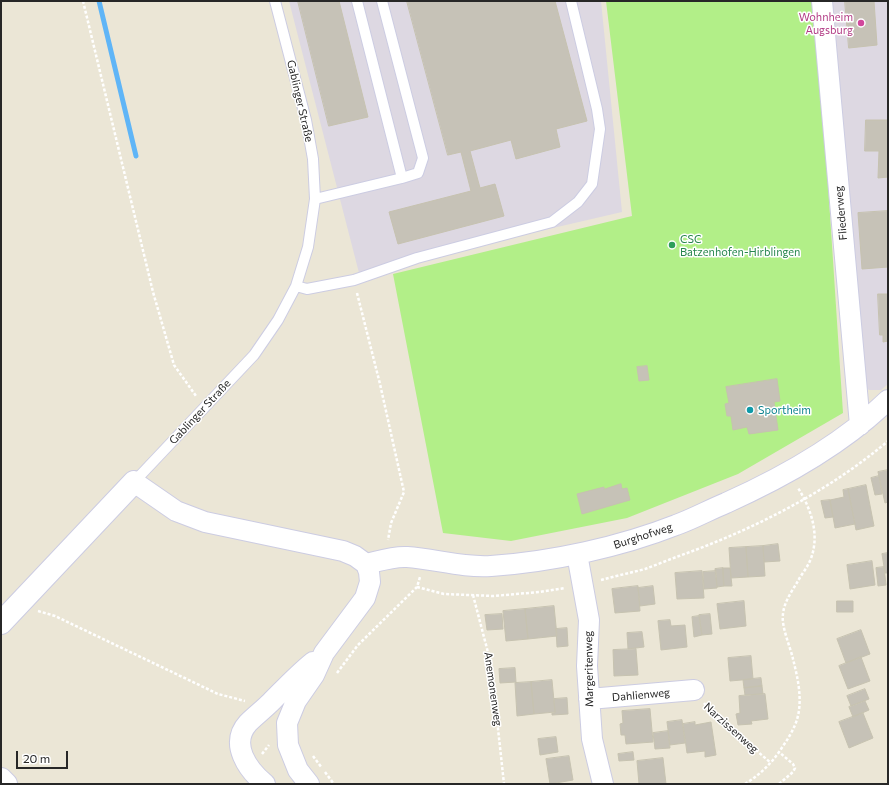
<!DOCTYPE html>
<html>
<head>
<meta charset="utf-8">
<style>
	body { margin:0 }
	#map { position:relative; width:889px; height:785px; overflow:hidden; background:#ebe6d6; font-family:Commissioner,sans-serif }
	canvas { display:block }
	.frame { position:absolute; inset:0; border:2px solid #272727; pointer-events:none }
	.scale { position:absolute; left:16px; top:751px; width:52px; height:18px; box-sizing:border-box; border:2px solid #272727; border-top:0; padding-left:5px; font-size:12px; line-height:14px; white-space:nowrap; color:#272727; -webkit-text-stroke:3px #fff; paint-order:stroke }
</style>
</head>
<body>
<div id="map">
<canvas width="889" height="785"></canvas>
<div class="frame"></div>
<div class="scale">20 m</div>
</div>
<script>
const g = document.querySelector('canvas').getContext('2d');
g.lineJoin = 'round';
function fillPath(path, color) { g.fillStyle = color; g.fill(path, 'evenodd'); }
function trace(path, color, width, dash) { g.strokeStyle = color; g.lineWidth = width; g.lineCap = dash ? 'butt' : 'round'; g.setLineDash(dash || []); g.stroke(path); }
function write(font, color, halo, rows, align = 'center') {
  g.font = font + ' Commissioner,sans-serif'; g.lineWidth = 3; g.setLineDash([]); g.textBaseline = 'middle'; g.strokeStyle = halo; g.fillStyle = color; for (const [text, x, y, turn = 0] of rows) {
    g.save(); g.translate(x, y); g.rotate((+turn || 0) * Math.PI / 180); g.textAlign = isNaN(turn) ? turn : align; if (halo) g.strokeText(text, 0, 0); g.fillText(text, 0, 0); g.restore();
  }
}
const industrial = new Path2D(`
	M289,1H601L622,212L359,273Z
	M832,1H888V384L881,390H869L862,383Z`);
const pitch = new Path2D(`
	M606,1H816L843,413L738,474L627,518L511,541L443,533L393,274L632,216Z`);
const stream = new Path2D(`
	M99,1L136,156`);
const building = new Path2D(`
	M298,1H339L368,117L329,126Z
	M407,1H555L587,121L556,129L560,147L516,159L511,140L470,151L480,188L495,184L504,216L398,244L389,212L471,191L461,152L448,155Z
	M845,1H874L877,45L849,48Z
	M866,120H888V177L878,178L879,151H865Z
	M888,211V267L862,269L858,213Z
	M878,294H888V341L883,342V335H880Z
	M647,366L649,380L639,381L637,367Z
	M777,379L780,401L774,402L778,430L749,434L747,427L733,430L731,416H727L725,404L729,403L726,387Z
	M888,470V502L885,503L878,472Z
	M879,476L882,494L875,495L871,478Z
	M621,484L622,489L627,488L630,500L582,514L577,494L604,487V489Z
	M866,485L874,526L856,530L848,489Z
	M848,489L855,524L835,528L830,500L844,497L843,490Z
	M830,500L833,517L825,518L821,501Z
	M778,544L780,561L764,562L763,546Z
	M763,546L765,576L748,577L746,547Z
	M746,547L748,577L731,578L729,548Z
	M888,553V573H885L882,554Z
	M872,561L875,585L850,589L847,565Z
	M884,567L886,585L878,586L876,568Z
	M723,568L724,586L717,587L715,569Z
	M723,568H730L732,586H724Z
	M702,571L704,598L677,599L675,573Z
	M716,571L717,588L704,589L703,572Z
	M638,586L640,611L615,613L612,589Z
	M653,586L655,604L640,606L638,588Z
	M744,601L746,626L720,629L717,604Z
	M837,601H853V612H837Z
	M554,606L557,636L528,639L525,609Z
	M525,609L528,639L506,641L503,611Z
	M502,614L503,629L487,630L485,615Z
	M710,614L712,634L702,635L699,615Z
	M699,616L702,635L694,637L692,617Z
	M670,620L671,626L685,625L687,647L661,650L658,621Z
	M567,628L568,646L557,647L556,629Z
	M861,630L870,654L846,663L837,639Z
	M642,632L644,647L628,649L627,633Z
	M636,649L638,675L614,676L613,650Z
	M751,656L753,679L730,681L728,658Z
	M861,657L870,681L848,689L839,666Z
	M515,668L516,682L500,683L499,669Z
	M761,678L762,686L744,688L743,680Z
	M552,680L555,712L534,714L531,682Z
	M531,682L534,714L517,716L515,683Z
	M762,686L763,694L745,695L744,688Z
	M865,689L869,699L851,706L847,696Z
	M765,694L768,719L751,721L752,724L738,725L736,714L740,713L739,696Z
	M567,698L568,714L552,715V713H555L554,699Z
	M865,701L869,710L853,717L849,707Z
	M650,709L653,742L626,744L625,735H621L620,724L623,723L622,711Z
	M863,713L873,738L849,748L839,722Z
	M682,720L685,743L670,745L667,722Z
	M695,722V725L711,722L716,755L705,757V751L687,753L683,724Z
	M668,731L670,748L655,749L653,733Z
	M556,737L558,752L540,755L538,739Z
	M633,752L634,760L619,761L618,754Z
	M569,756L573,780L550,784L546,759Z
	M663,758L666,784H639L637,761Z`);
const path = new Path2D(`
	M83,1L153,292L174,365L196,396
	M357,293L380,384L404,492L391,523L388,540
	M601,580C615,576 630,573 645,569C656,565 668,560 679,556C752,530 828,492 888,441
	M417,587L444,594L494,596L539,592L565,588
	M473,595L491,664L504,784
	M38,611L55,616L218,694L245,701
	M337,673L358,645L417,587L420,577
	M704,703L710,711L771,763
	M262,754L269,745
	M313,756L322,768
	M325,772L334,784
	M745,784C761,774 773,762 783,746C788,739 792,732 795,725C804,704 798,679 793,659C790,646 781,626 783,614C784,602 792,591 798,581C801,575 806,569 809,563C821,538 812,510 798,488
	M779,784L793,772L795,768L793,764L779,752`);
const service = new Path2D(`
	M357,1L402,178
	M315,199L402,178L418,173L423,158L382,1
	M296,286L307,289L354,280L417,258L552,222L578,202L592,184L600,129L597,109L571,1
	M134,482L254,355L278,320L296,286L308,247L315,199L313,159L306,120L275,1`);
const minor = new Path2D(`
	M822,1L860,425
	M134,482L176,511L205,522L343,551L355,556L366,564L369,572L370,582L365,598L324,653L314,675L296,701L287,723L288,745L298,770L309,784
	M577,554L589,620L587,666L592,739L603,784
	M366,564C379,561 394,556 407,557C435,559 463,568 491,566C551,562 620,547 676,525C693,519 709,510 726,503C784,477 842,445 888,400
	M589,699L694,690
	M265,784C248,770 229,744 248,723C255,716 264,709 271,702C285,688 298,674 313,662`);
const tertiary = new Path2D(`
	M1,623L134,482`);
const secondary = new Path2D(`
	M1,779L6,784`);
const markers = [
	[861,23,4,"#d1479c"],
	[672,245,4,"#2e9e5b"],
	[750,410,4,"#0f9aa8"]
];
const hotelNames = [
	["Wohnheim",853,17],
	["Augsburg",853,30]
];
const streetNames = [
	["Gablinger Straße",300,101,77],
	["Fliederweg",841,213,-95],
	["Gablinger Straße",200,412,-47],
	["Burghofweg",643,536,-18],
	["Margeritenweg",589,669,-91],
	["Anemonenweg",493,689,82],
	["Dahlienweg",641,695,-5],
	["Narzissenweg",731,728,42]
];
const leisureNames = [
	["CSC",680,239],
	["Batzenhofen-Hirblingen",680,252]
];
const cultureNames = [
	["Sportheim",758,410]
];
fillPath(industrial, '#ddd8e2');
fillPath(pitch, '#b2ef88');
trace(stream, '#5fb5f7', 5);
fillPath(building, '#c6c2b7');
trace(building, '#c6c2b0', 1);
trace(service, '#cccce2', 12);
trace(minor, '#cccce2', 22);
trace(tertiary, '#cccce2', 24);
trace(secondary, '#cccce2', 24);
trace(path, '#fff', 2.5, [3, 2]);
trace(service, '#fff', 10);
trace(minor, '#fff', 20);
trace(tertiary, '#fff', 22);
trace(secondary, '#fff', 22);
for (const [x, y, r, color] of markers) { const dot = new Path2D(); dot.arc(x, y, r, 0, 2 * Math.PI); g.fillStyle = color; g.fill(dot); trace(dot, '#fff', 1.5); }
write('11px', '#b23c85', '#fff', hotelNames, 'right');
write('11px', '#272727', '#fff', streetNames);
write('11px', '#27864d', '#fff', leisureNames, 'left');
write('11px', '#0d838f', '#fff', cultureNames, 'left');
</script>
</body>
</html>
